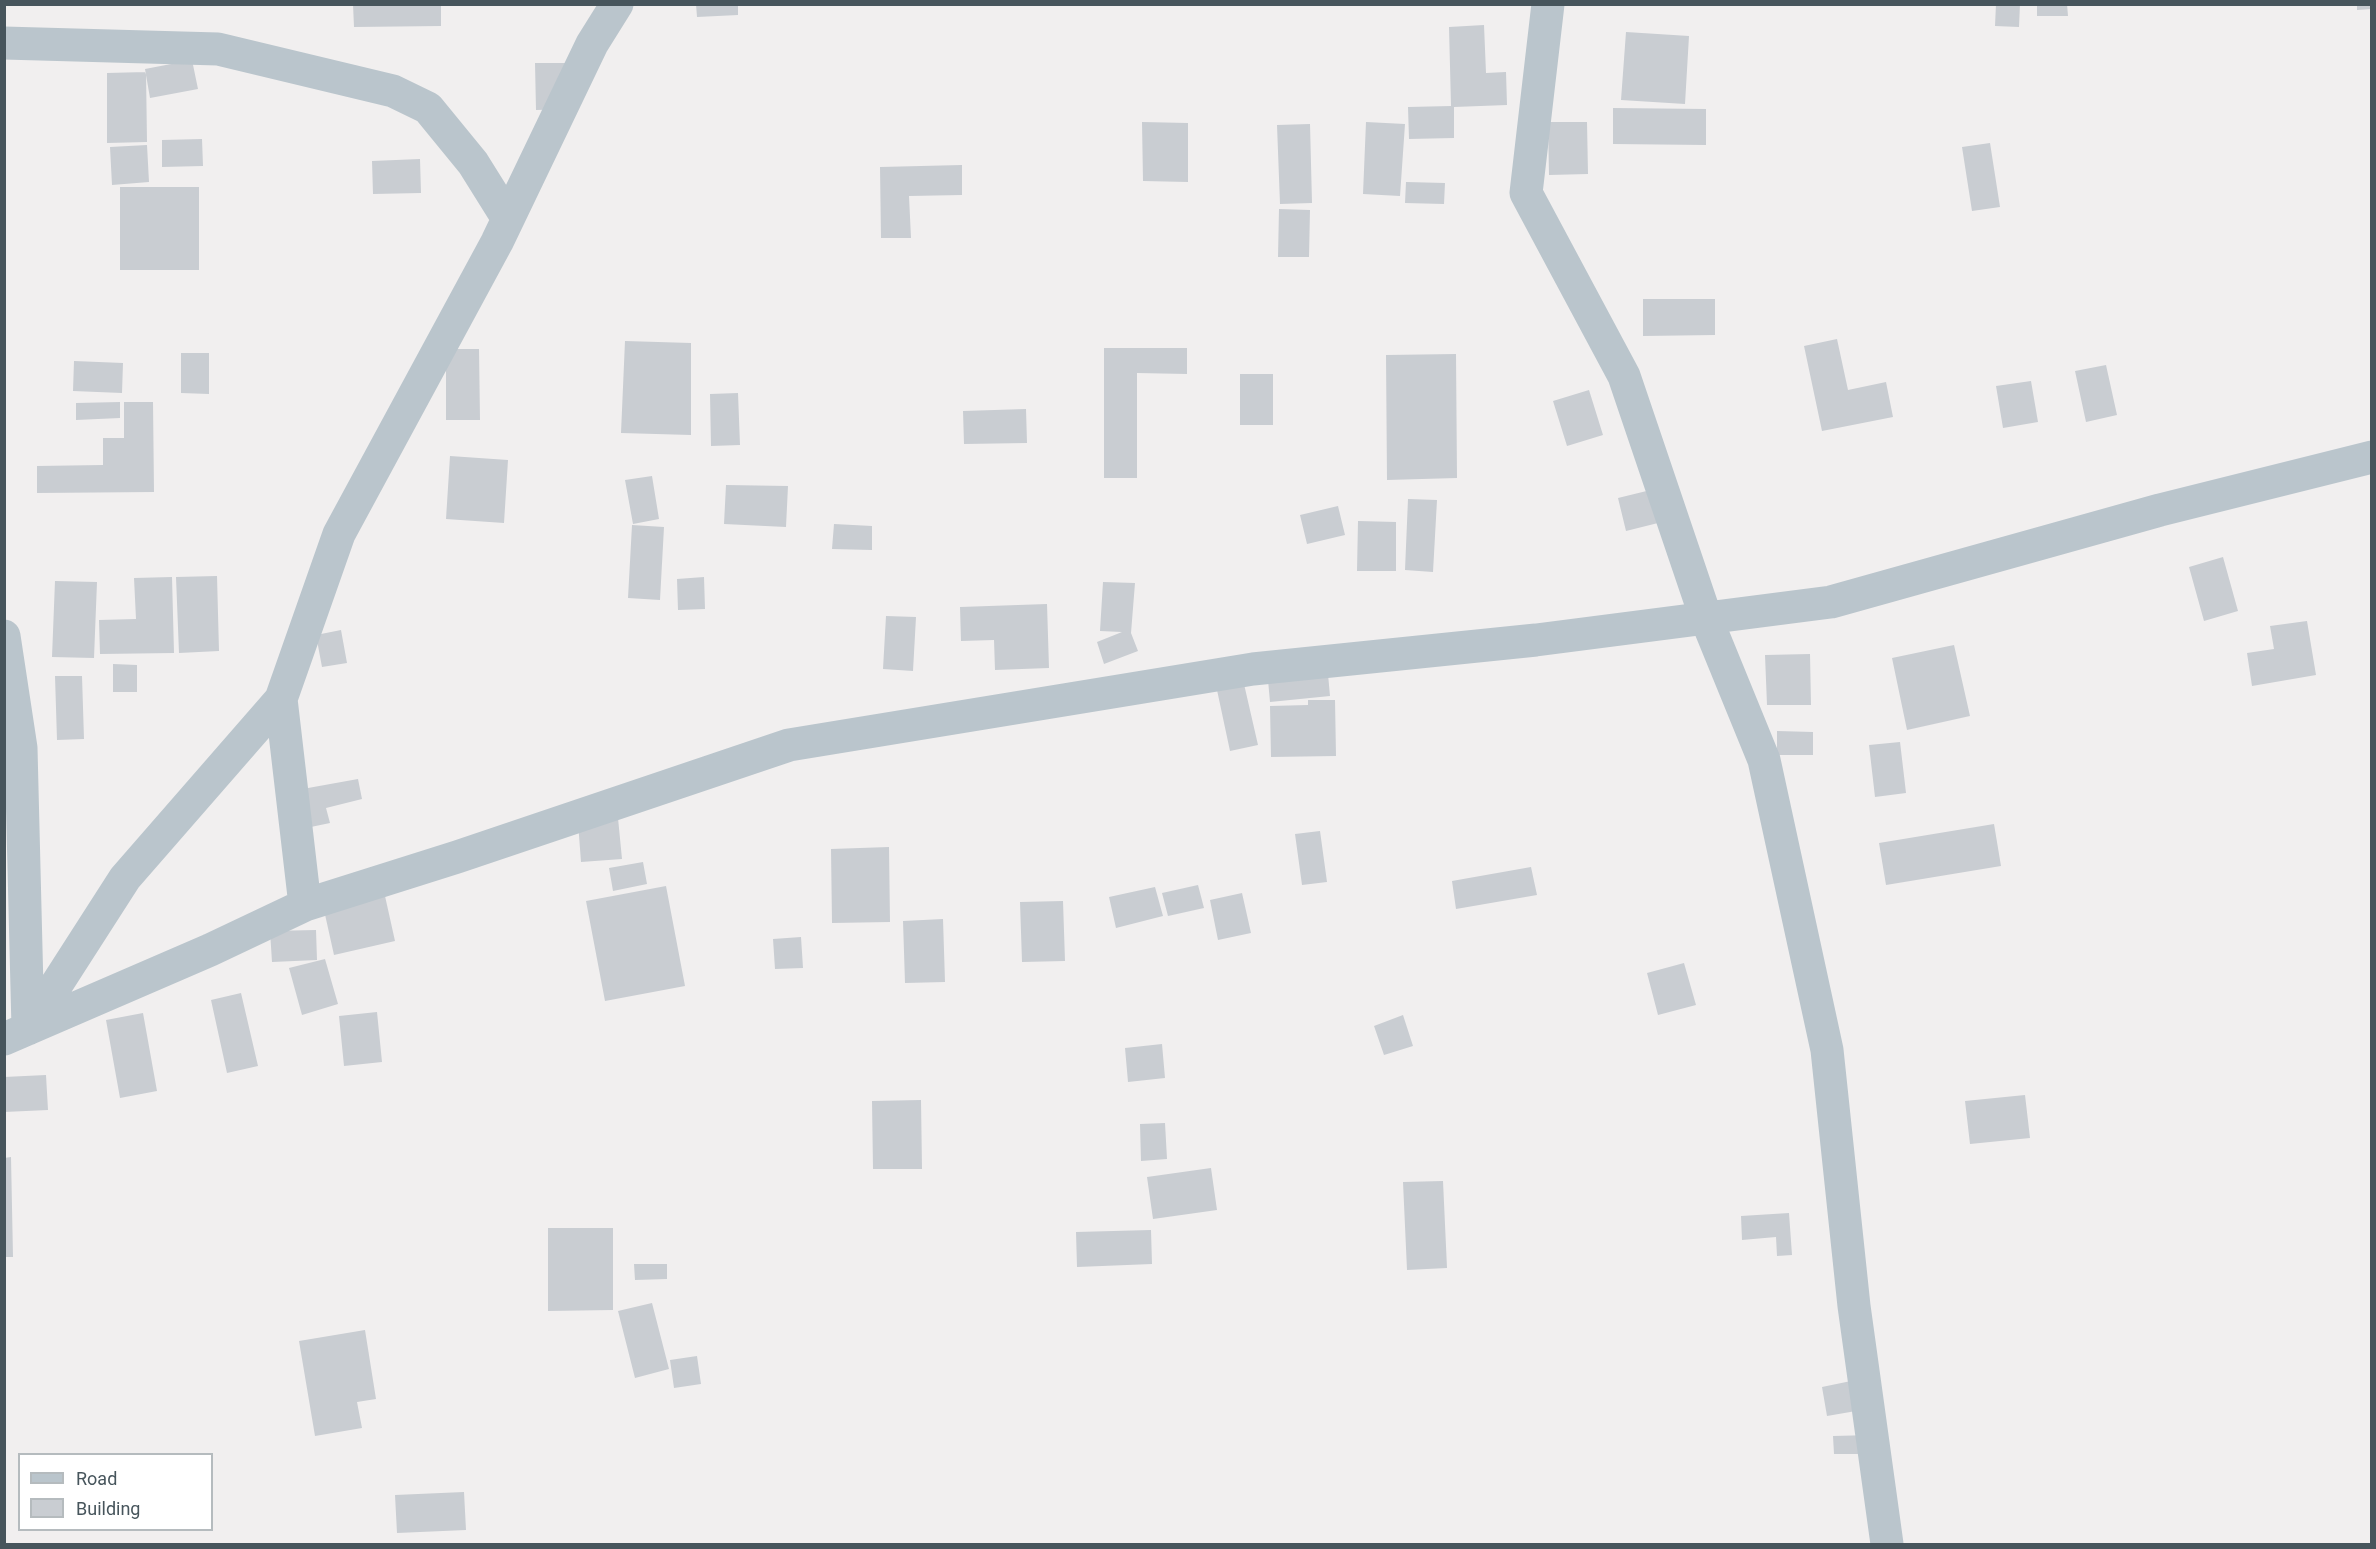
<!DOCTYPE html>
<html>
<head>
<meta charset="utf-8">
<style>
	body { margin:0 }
	#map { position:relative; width:2376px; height:1549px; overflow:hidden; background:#f1efef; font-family:Roboto,sans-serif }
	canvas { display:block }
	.frame { position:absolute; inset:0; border:6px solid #47555c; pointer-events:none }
	.legend { position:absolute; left:18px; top:1453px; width:195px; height:78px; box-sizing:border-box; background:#fff; border:2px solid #b5bbbe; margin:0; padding:8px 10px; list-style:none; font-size:18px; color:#47555c }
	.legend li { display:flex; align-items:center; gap:12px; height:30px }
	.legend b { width:30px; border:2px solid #b5bbbe }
</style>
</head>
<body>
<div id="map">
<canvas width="2376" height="1549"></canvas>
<div class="frame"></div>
<ul class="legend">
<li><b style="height:8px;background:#bac5cc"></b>Road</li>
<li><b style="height:16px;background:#c9cdd2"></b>Building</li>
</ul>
</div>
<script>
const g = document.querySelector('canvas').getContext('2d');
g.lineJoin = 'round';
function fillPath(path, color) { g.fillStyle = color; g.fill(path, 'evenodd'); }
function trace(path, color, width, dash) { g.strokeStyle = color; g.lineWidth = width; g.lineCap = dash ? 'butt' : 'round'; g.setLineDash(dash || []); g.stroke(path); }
const building = new Path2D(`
	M353,4H441V26L354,27Z
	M696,4H738V15L697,17Z
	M1996,4H2020L2019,27L1995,26Z
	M2037,4H2067L2068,16H2037Z
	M2357,4H2372V9L2357,10Z
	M1484,25L1486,73L1506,72L1507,105L1454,107V138L1409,139L1408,107L1451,106L1449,27Z
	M1626,32L1689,36L1685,104L1621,100Z
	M192,60L198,89L150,98L145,69Z
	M535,63H570L571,109L536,110Z
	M146,72L147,142L107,143V73Z
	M1613,108L1706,109V145L1613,144Z
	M1142,122L1188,123V182L1143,181Z
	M1366,122L1405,124L1400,196L1363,194Z
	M1548,122H1587L1588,174L1549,175Z
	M1310,124L1312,203L1280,204L1277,125Z
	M202,139L203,166L162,167V140Z
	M1990,143L2000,207L1972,211L1962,147Z
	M147,145L149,182L112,185L110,147Z
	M420,159L421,193L373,194L372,161Z
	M962,165V195L909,196L911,238H881L880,167Z
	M1406,182L1445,183L1444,204L1405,203Z
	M120,187H199V270H120Z
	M1279,209L1310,210L1309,257H1278Z
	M1643,299H1715V335L1643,336Z
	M1837,339L1848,390L1886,382L1893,417L1822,431L1804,346Z
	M625,341L691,343V435L621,433Z
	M1104,348H1187V374L1137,373V478H1104Z
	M446,349H479L480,420H446Z
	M181,353H209V394L181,393Z
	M1456,354L1457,478L1387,480L1386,355Z
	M74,361L123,363L122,393L73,391Z
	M2106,365L2117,415L2086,422L2075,371Z
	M1240,374H1273V425H1240Z
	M2031,381L2038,422L2003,428L1996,386Z
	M1589,390L1603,435L1567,446L1553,401Z
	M738,393L740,445L711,446L710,394Z
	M120,402V418L76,420V403Z
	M124,402H153L154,492L37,493V466L103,465V438H124Z
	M1026,409L1027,443L964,444L963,411Z
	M450,456L508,460L504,523L446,519Z
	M652,476L659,519L633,524L625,480Z
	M726,485L788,486L786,527L724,524Z
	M1667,486L1674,519L1626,531L1618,498Z
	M1408,499L1437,500L1433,572L1405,570Z
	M1338,506L1345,535L1307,544L1300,515Z
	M1358,521L1396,522V571H1357Z
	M834,524L872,526V550L832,549Z
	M632,525L664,527L660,600L628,598Z
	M2223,557L2238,611L2204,621L2189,567Z
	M217,576L219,651L179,653L176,577Z
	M172,577L174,653L100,654L99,620L136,619L134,578Z
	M704,577L705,609L678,610L677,579Z
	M55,581L97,582L94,658L52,657Z
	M1103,582L1135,583L1131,633L1138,651L1104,664L1097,642L1122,632L1100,631Z
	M1047,604L1049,668L995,670L994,640L961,641L960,607Z
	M886,616L916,617L913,671L883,669Z
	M2307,621L2316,675L2252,686L2247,653L2274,649L2270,626Z
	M341,630L347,663L322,667L316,635Z
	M1954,645L1970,716L1907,730L1892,658Z
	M1810,654L1811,705H1767L1765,655Z
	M113,664L137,665V692H113Z
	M1328,674L1330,696L1270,702L1268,680Z
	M55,676H82L84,739L57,740Z
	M1244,684L1258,745L1230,751L1217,690Z
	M1308,700H1335L1336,756L1271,757L1270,706L1308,705Z
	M1777,731L1813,732V755H1777Z
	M1900,742L1906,793L1875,797L1869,745Z
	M358,779L362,799L326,808L330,823L306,828L297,790Z
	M618,818L622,859L581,862L578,822Z
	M1994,824L2001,866L1886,885L1879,843Z
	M1320,831L1327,882L1302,885L1295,834Z
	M889,847L890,922L832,923L831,849Z
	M643,862L647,884L613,891L609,868Z
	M1531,867L1537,895L1456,909L1452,881Z
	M1198,885L1204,908L1168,916L1162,893Z
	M666,886L685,986L605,1001L586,901Z
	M1155,887L1163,916L1116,928L1109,897Z
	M1242,893L1251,933L1218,940L1210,900Z
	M385,896L395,941L334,955L324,910Z
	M1063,901L1065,961L1022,962L1020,902Z
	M943,919L945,982L905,983L903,921Z
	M316,930L317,960L272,962L270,931Z
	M801,937L803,968L775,969L773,939Z
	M325,959L338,1004L302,1015L289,968Z
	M1684,963L1696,1005L1658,1015L1647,973Z
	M241,993L258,1066L227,1073L211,1000Z
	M377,1012L382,1062L344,1066L339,1016Z
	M143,1013L157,1091L120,1098L106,1020Z
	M1403,1015L1413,1046L1384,1055L1374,1026Z
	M1162,1044L1165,1078L1128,1082L1125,1048Z
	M46,1075L48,1110L4,1112V1077Z
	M2025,1095L2030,1138L1970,1144L1965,1101Z
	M921,1100L922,1169H873L872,1101Z
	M1165,1123L1167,1159L1141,1161L1140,1124Z
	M11,1157L13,1257H4V1158Z
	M1211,1168L1217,1210L1153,1219L1147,1177Z
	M1443,1181L1447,1268L1407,1270L1403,1182Z
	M1789,1213L1792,1255L1777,1256L1776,1237L1742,1240L1741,1216Z
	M548,1228H613V1310L548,1311Z
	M1151,1230L1152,1264L1077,1267L1076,1232Z
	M634,1264H667V1279L635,1280Z
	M652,1303L669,1369L635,1378L618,1311Z
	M365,1330L376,1399L357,1402L362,1428L315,1436L299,1341Z
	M697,1356L701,1384L674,1388L670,1360Z
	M1851,1381L1856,1411L1827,1416L1822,1387Z
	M1872,1435L1873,1454H1834L1833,1436Z
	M464,1492L466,1530L397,1533L395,1495Z`);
const street = new Path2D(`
	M1548,4L1526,193L1624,376L1706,618L1764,760L1827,1050L1854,1306L1887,1544
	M4,43L218,49L393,91L428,108L473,163L508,219
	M4,636L21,748L28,1029
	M281,699L305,905
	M28,1029L125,878L281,699L339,534L497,242L592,44L617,4
	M4,1039L210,950L305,905L457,857L789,745L1253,669L1536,640L1831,602L2160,510L2372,457`);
fillPath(building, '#c9cdd2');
trace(street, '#bac5cc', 33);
</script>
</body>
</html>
